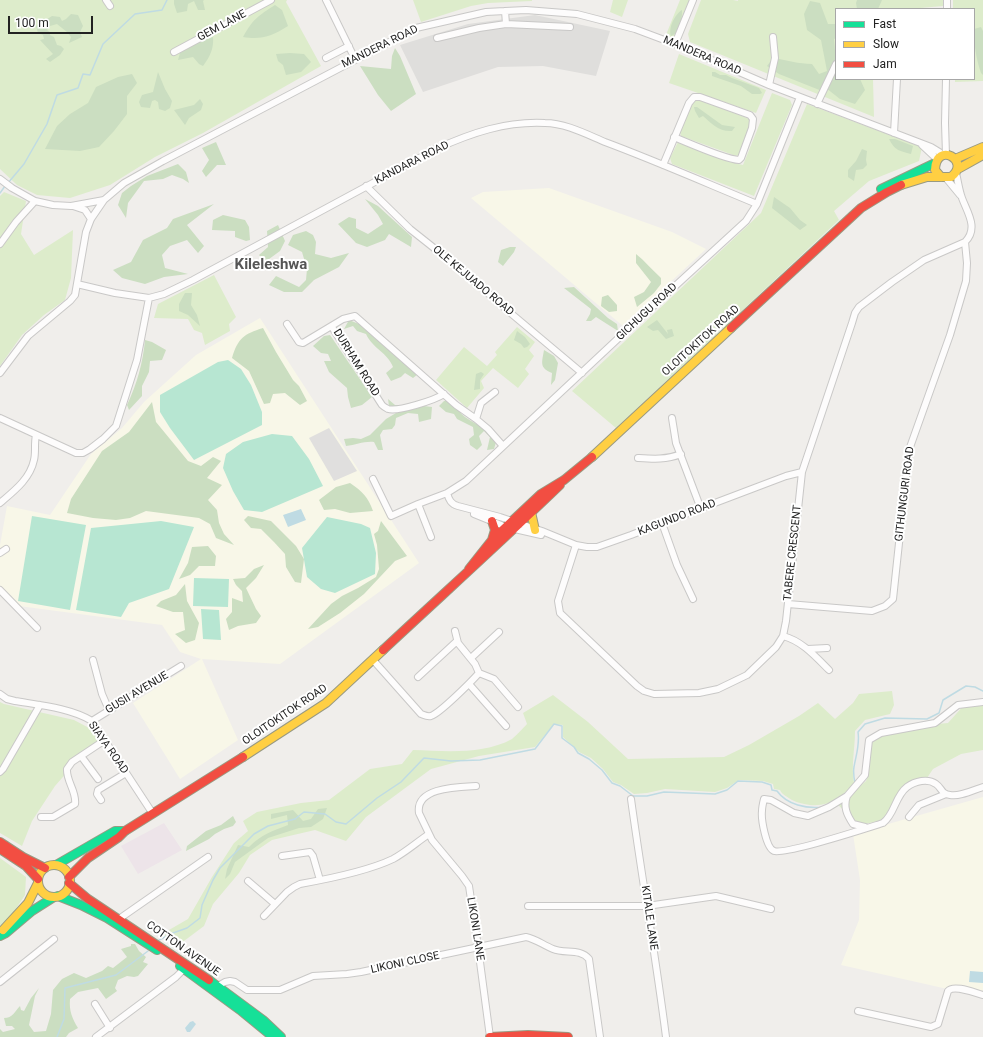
<!DOCTYPE html>
<html>
<head>
<meta charset="utf-8">
<style>
	body { margin:0 }
	#map { position:relative; width:983px; height:1037px; overflow:hidden; background:#f0eeeb; font-family:Roboto,sans-serif }
	canvas { display:block }
	.legend { position:absolute; left:835px; top:8px; width:140px; height:72px; box-sizing:border-box; background:#fff; border:1px solid #a7a7a7; margin:0; padding:5px 7px; list-style:none; font-size:12px; color:#222 }
	.legend li { display:flex; align-items:center; gap:8px; height:20px }
	.legend b { width:20px; border:1px solid #a7a7a7 }
	.scale { position:absolute; left:8px; top:16px; width:85px; height:18px; box-sizing:border-box; border:2px solid #222; border-top:0; padding-left:5px; font-size:12px; line-height:14px; white-space:nowrap; color:#222; -webkit-text-stroke:3px #fff; paint-order:stroke }
</style>
</head>
<body>
<div id="map">
<canvas width="983" height="1037"></canvas>
<ul class="legend">
<li><b style="height:5px;background:#16e098"></b>Fast</li>
<li><b style="height:5px;background:#ffcf43"></b>Slow</li>
<li><b style="height:5px;background:#f24e42"></b>Jam</li>
</ul>
<div class="scale">100 m</div>
</div>
<script>
const g = document.querySelector('canvas').getContext('2d');
g.lineJoin = 'round';
function fillPath(path, color) { g.fillStyle = color; g.fill(path, 'evenodd'); }
function trace(path, color, width, dash) { g.strokeStyle = color; g.lineWidth = width; g.lineCap = dash ? 'butt' : 'round'; g.setLineDash(dash || []); g.stroke(path); }
function write(font, color, halo, rows, align = 'center') {
  g.font = font + ' Roboto,sans-serif'; g.lineWidth = 4; g.setLineDash([]); g.textBaseline = 'middle'; g.strokeStyle = halo; g.fillStyle = color; for (const [text, x, y, turn = 0] of rows) {
    g.save(); g.translate(x, y); g.rotate((+turn || 0) * Math.PI / 180); g.textAlign = isNaN(turn) ? turn : align; if (halo) g.strokeText(text, 0, 0); g.fillText(text, 0, 0); g.restore();
  }
}
const residential = new Path2D(`
	M535,15L610,31L596,76L543,66L498,67L423,92L400,45L468,24Z`);
const industrial = new Path2D(`
	M164,823L182,850L138,874L121,846Z`);
const education = new Path2D(`
	M549,188L672,232L706,249L623,326L471,198L483,192Z
	M260,318L419,563L280,664L202,659L238,740L180,779L133,703L201,659L180,652L162,625L19,606L0,589V545L7,506L50,515L91,454L122,428L144,402L196,355Z
	M983,797V997L841,965L859,920L860,880L853,834Z`);
const grass = new Path2D(`
	M0,0H287L286,2L321,66L203,133L155,157L110,185L70,198L37,195L17,185L0,169Z
	M413,0H532V1L488,3L471,6L421,22Z
	M613,0H628L622,17L610,12Z
	M680,0H693L675,39L666,35Z
	M701,0H733L738,1V0H943V6L909,9H836V79H873L874,117L690,42L688,34Z
	M953,0H983V81L955,82V79H974V9H953Z
	M679,54L766,90L756,113L669,83Z
	M772,93L790,100L792,105L754,196L672,164L670,158L678,142L730,162L743,165Z
	M696,99H701L749,119L750,125L739,155L736,156L681,136L680,133L691,105Z
	M807,104L922,147L919,161L869,181L834,211L839,220L616,428L572,391L761,213Z
	M4,192L26,201L21,234L34,255L73,230L71,278L65,300L44,315L22,335L0,366V196Z
	M214,275L236,317L229,324L230,331L205,345L202,333L194,330L188,319L154,318L158,304Z
	M517,327L535,342L529,350L534,356L525,369L529,374L518,388L493,368L481,381L484,388L467,408L436,380L464,347L487,366L497,355L495,352Z
	M892,691L894,705L890,714L865,720L855,731C855,749 851,765 854,783C842,797 830,807 810,805C804,804 798,803 792,800C788,797 782,795 780,790L774,789L773,784L763,781L739,780L727,788L715,792L665,789L647,793L634,794L621,785L613,782L603,769L591,758L579,752L563,737V725L554,724L535,747L479,756L431,769L366,817L346,841L315,830L272,840L250,855L239,873L213,904L204,926L180,944L162,934L188,919L212,877L234,843L248,831L243,821L257,812L301,803L329,800L370,769L402,764L413,750C445,751 483,755 512,739C517,735 523,728 527,724L523,713L553,695L588,722L628,759L724,757L749,745L799,716L818,703L835,719L853,703L859,694Z
	M0,702L4,704L74,720L91,729L101,745L77,761L55,786L32,821L22,846L0,833Z
	M983,704V750L961,754L933,769L927,778L916,779L894,801L884,818L879,821L860,825L838,805L866,781L869,773L871,740L876,736L915,726L948,723L964,705Z
	M0,858L26,877L25,895L11,916L0,926Z`);
const forest = new Path2D(`
	M174,0H204L203,1L205,10H198L194,1L188,4L187,11L177,13L174,4Z
	M857,0H882L878,9H857L856,3Z
	M810,1L820,3L828,24H836V38L834,39L836,62V79H860L865,90L855,104L840,99L826,88L822,91L779,74L767,66L773,58C786,60 799,64 812,64L819,74L827,71L821,40L807,30L804,14Z
	M275,5L282,10L288,26C272,36 262,40 243,37C253,19 258,16 275,5Z
	M682,10C682,20 681,32 671,36C668,28 675,14 682,10Z
	M71,14L78,15L83,26L80,32L82,37L69,43L71,37L67,32L57,24L50,26L47,30L50,32V35L54,37L57,45L61,46L64,49L60,55L50,62L46,59L53,54L40,40L44,39L43,35L38,33L36,26L52,16L60,17L62,21L66,19Z
	M981,27L983,31V75L981,73C976,58 974,45 974,29Z
	M213,37C214,48 210,57 203,66L199,64L193,57L178,60L180,53L201,41Z
	M395,48L400,56L416,94L391,111L378,95L360,66L391,69L392,56Z
	M290,53L304,54L311,62L301,72L286,75L283,65L278,61L276,54Z
	M158,72L165,89L172,101L170,108L165,111L159,109L158,102L155,100L152,101L150,108L141,107L139,102L142,95L153,92Z
	M712,72H715L720,75H726L732,78L759,88L762,93L760,94H752L741,86L712,76Z
	M132,74L137,83L127,96V114L114,131L99,147L80,151L45,149L57,126L70,114L88,103L96,87L118,77Z
	M200,99L203,104L201,110L189,118L185,125L174,110L194,105Z
	M694,107H697L722,125L735,127L732,131C719,132 712,124 703,116L699,118L695,111Z
	M889,139H895L913,146L911,154C900,151 895,151 889,139Z
	M216,142L226,165H217L206,177L202,171L209,160L202,148Z
	M862,149L867,151L866,160L867,165L863,169L856,170L854,181L848,177V170L856,161Z
	M178,164L186,172L189,183L183,179L172,175L163,179L144,181L128,203L126,218L118,205L122,193L131,186L147,176Z
	M774,197L790,208L800,220L807,225L800,230L772,208Z
	M365,199L378,206L412,237L411,247L389,234L385,240L367,247L356,243L338,224L349,217L356,219V228L368,234L383,224L378,215Z
	M214,204L187,225L204,246L198,253L187,240L170,246L162,255L165,268L188,274L164,277L145,284L122,278L113,270L131,262L143,240L167,228L173,219Z
	M223,215L245,220L249,227L250,240L246,241L235,237V231L212,230L213,220Z
	M278,225L285,241L280,251L265,262L259,255L268,247L267,231Z
	M306,231L313,235L316,242L315,254L331,258L349,253L339,267L314,280L302,292H284L269,285L276,276L299,287L306,280L307,269L302,252L288,245L293,235Z
	M510,247H516L514,252L503,266L498,262L501,250Z
	M636,254C645,261 652,270 661,278V284L654,293L637,307L634,297L644,292L651,282L636,263Z
	M574,287L608,318L617,324L618,331L596,317L591,321H586L590,314L591,309L564,288Z
	M185,293H192L191,305L197,315L200,326L188,315L179,311V304Z
	M608,295L617,305V311L609,312L601,306L602,297Z
	M349,320L359,324L418,374L413,378L405,373L401,377L391,381L386,373L393,367C388,353 372,348 366,334L357,331L353,326L344,329Z
	M657,320L668,334L667,330L672,329L674,336L666,339L658,330L653,331L647,327Z
	M263,328L276,352L293,380L299,386L307,401L300,405L285,393L273,394L270,403L264,404L249,371L232,358C238,338 244,334 263,328Z
	M517,331L525,337L530,344L527,347L524,348L521,344L514,340Z
	M330,335L372,397L362,405L351,408L348,397L347,388L329,372L324,361H331L328,354L321,353L313,346L324,336Z
	M145,340L152,342L166,350L162,360L150,361L149,372L142,386V396L129,410L127,405C137,384 143,362 145,340Z
	M544,350L554,356L558,363L555,380L551,385L552,373C539,368 542,362 544,350Z
	M481,372L484,374L480,380V389L474,390L476,374Z
	M388,399L395,405H405L416,402L424,406L432,407L431,419L419,422L418,414L408,413L396,418L395,425L392,429L383,430L380,435L383,450H378L374,442C364,441 356,445 346,446L344,439L353,438L361,439L370,435L386,419L396,413L389,406Z
	M444,401H455C455,403 456,408 458,410C465,420 483,427 494,432L496,442L494,449L487,450L490,437L484,431L479,436L482,445L477,450L470,445L469,439L474,435L473,427L457,419L454,414L446,412L439,406Z
	M152,402L156,422L188,461L201,466L213,457L221,461L207,478L222,485L208,500L217,510L219,523L224,534L234,545L216,538L210,524L199,518L146,511L130,518L116,520L93,518L67,513L71,499L102,451L129,432Z
	M350,483C362,491 368,497 373,511L350,513L335,509L324,510L319,500L336,487Z
	M248,516L271,521L296,546L304,559L301,583L295,582L286,567L285,554L274,542L261,529L251,528L244,520Z
	M381,521L407,556L395,561L364,594L340,613L318,627L308,629L331,604L342,596L358,588L376,577L379,569L377,545L374,534L378,531Z
	M208,546L216,556L215,566H199L190,575L179,579L188,563L192,547Z
	M264,565L256,578L246,588L256,609L261,616L256,623L238,626L229,630L226,619L232,612V598L243,602L242,591L236,585L233,579L245,578L254,569Z
	M185,584L187,601L199,623L195,640L186,643L175,634L185,630L183,612H173L156,606L161,601L176,595Z
	M327,808L323,819L311,827L299,828L268,838L235,862L230,874L225,879L227,869L238,845L249,847C262,834 272,831 288,825L287,815L271,819V814L293,810L303,821L311,819L318,809Z
	M233,816L236,822L233,826L224,829L215,834L209,839L186,851L187,846L206,831L221,825Z
	M131,944H135L139,951L146,957L143,962L148,964L138,976L134,977L127,976L118,980L115,988L117,991L106,999L98,988L78,992L70,999C69,1011 72,1018 78,1028L69,1033L66,1037H0V1029L3,1032L15,1029L12,1026H6L4,1018C13,1018 14,1012 20,1006L21,1010L24,1011L31,998L39,988L35,996L29,1025L34,1032L46,1031L51,1014L53,990L62,979L74,973L86,978L102,971L108,966L113,968L127,957L121,949L131,946Z`);
const pitch = new Path2D(`
	M228,360L241,369L251,385L262,412V425L194,460L170,428L160,412V395L218,362Z
	M272,434L292,436L309,459L323,486L262,512L244,510L233,491L223,468L226,454L243,442Z
	M32,516L86,525L70,610L18,601Z
	M327,517L361,524L370,528L376,553L375,574L335,593L321,589L307,577L302,548Z
	M161,521L194,527L169,589L129,603L121,617L76,610L91,528Z
	M194,578L229,579L228,607L193,606Z
	M201,609L219,610L221,640L203,639Z`);
const parking = new Path2D(`
	M329,428L357,471L334,481L309,438Z`);
const water = new Path2D(`
	M301,509L306,520L288,527L283,515Z
	M970,971L983,972V983L969,982Z
	M193,1021L196,1024L190,1032H187L185,1028L190,1022Z`);
const stream = new Path2D(`
	M8,183L24,164L47,124L57,95L78,88L83,74L90,75L103,44L135,14L162,10L167,0
	M0,193L5,186
	M855,783C854,778 853,772 854,767C856,755 860,745 858,732L865,724L885,718L927,719L939,713L943,700L966,686L975,687L983,691
	M159,940L173,933L187,928L200,918L202,905L213,880L220,868L254,834L268,826L295,819L304,812L325,814L336,822L346,824L377,798L401,782L424,758L451,761L480,760L535,749L554,724L562,726V738L574,747L578,753L589,759L602,770L612,783L620,786L633,796H647L664,792L715,794L727,790L738,781L762,782L771,785L772,790L777,791C787,805 807,809 823,807
	M57,1037L64,1019L65,988L116,975L148,951`);
const street = new Path2D(`
	M106,0L110,6
	M326,0L355,59
	M947,9V0
	M505,11L506,24L570,27
	M437,38L479,28L506,24
	M675,44L693,0
	M174,52L271,0
	M326,58L349,46
	M769,85L775,58L773,37
	M817,104L836,64
	M894,133L897,79
	M922,145L937,159
	M946,155L945,123L946,79
	M663,165L689,103L694,97H700L750,115L753,119L752,128L741,158L739,160C724,159 689,143 674,137
	M946,178L960,195
	M0,179L12,188L35,201L53,205L71,206L104,200L124,183L163,161L416,28L486,12L505,11L526,10L577,14L635,29L675,44L769,85L931,147L944,155
	M366,186L410,229L468,275L501,305L582,373
	M73,206L85,210L91,219
	M0,244L16,222L35,201
	M77,284L115,293L149,298L164,294L193,280L436,149C471,133 506,121 545,123C565,123 586,134 605,142C656,161 706,183 757,204
	M287,324L299,342L303,343L343,319L355,316L456,405L476,419L488,429L503,446
	M332,327L382,405C384,407 386,408 388,409C398,412 435,400 444,394
	M0,373L28,336L70,301L75,295L86,232L91,219L104,200
	M0,418L76,453H83L90,449L103,439L116,426L137,360L149,298
	M672,418L676,443L701,509
	M476,419L481,403L495,392
	M638,458C653,459 666,460 681,454
	M373,479L391,516L418,504
	M447,493C449,500 451,504 458,506L500,517L542,531L576,545L587,547H597L631,535L662,523L786,476L802,472
	M0,503C14,491 30,479 34,460C36,452 34,444 36,435
	M474,514L506,527L541,535
	M662,523L677,565L693,599
	M431,537L418,504L447,493L466,481L624,333L746,221L757,204L800,97
	M576,545L558,601L560,613L637,686L644,691L654,694L699,693L718,689L747,675L776,647L783,636L786,621L802,472L852,323L855,313L859,307L892,282L924,260L965,242C979,228 967,212 962,198C959,190 958,181 956,173
	M0,553L6,549
	M0,590L37,628
	M788,604L872,611L885,606L893,599L909,450L950,335L966,281L967,263L965,242
	M783,636C802,641 815,656 829,670
	M808,649L827,648
	M471,658L499,632
	M93,660L102,694L109,710
	M373,660L421,714C424,715 427,717 431,716C440,713 471,682 479,673L475,664L458,643L455,631
	M479,673L494,679L518,707
	M418,677L457,641
	M469,684L506,726
	M0,694L7,699L15,701C39,705 71,708 92,721L153,814
	M983,702L958,705L935,723L881,733L869,740L865,775L847,796L829,807L808,816L794,813L771,800L764,799C763,803 762,807 762,811C761,819 766,848 774,851C785,855 867,828 883,823C895,814 895,796 907,787C915,781 928,778 936,784C942,788 941,794 950,795C960,797 973,790 983,787
	M92,721L181,666
	M81,756L98,779
	M0,772L3,769L40,705
	M476,786C459,787 415,787 419,813L432,840L462,876L469,886L478,947L490,1037
	M847,796C843,807 847,815 853,824L865,827
	M631,799C642,879 656,958 666,1037
	M101,800L97,794L98,790L126,773
	M41,817H53L75,804C77,792 66,781 67,769L72,762L105,740
	M909,817L919,805L946,794
	M282,856L310,852L313,856L320,880
	M248,881L275,904
	M528,906H647L716,896L771,909
	M264,916L287,892L294,887L300,884C328,879 368,871 393,859C406,852 417,842 429,834
	M117,922L119,919L208,857
	M0,982L54,939
	M218,986L225,982L230,981L235,982L247,990H280L313,976L347,974L361,972L526,937C536,939 543,945 553,949C565,954 580,948 589,959L600,1037
	M95,1004L110,1028
	M858,1011L931,1027L938,1024L948,991C954,984 975,993 983,995
	M96,1037L176,977L186,967`);
const fast = new Path2D(`
	M881,189L935,163
	M56,865L115,831H125
	M58,896L81,905L107,918L157,950
	M0,936L6,933L32,911L54,897
	M180,966L240,1010L273,1037
	M209,980L263,1020L281,1037`);
const slow = new Path2D(`
	M955,159L983,147
	M958,169L983,155
	M901,185L927,177H951C972,161 936,140 935,170L941,177
	M592,457L731,328
	M531,512L535,530
	M243,757L326,703L383,650
	M38 881a16 16 0 1 1 32 0a16 16 0 1 1-32 0Z
	M3,930L28,903L38,883`);
const jam = new Path2D(`
	M731,328L861,208L887,192L901,185
	M492,521L495,530L492,540
	M469,569L492,540L541,494L564,480L592,457
	M383,650C442,595 502,541 560,485
	M0,842L23,857L45,868
	M0,849L26,866L38,879
	M69,877L88,858L119,837L125,831L243,757
	M69,883L88,899L209,980
	M490,1037L528,1035L568,1037`);
const streetNames = [
	["GEM LANE",222,26,-28],
	["MANDERA ROAD",380,47,-26],
	["MANDERA ROAD",702,56,23],
	["KANDARA ROAD",412,163,-27],
	["OLE KEJUADO ROAD",473,281,40],
	["GICHUGU ROAD",647,312,-43],
	["OLOITOKITOK ROAD",701,341,-42],
	["DURHAM ROAD",356,363,58],
	["GITHUNGURI ROAD",905,494,-83],
	["KAGUNDO ROAD",677,518,-21],
	["TABERE CRESCENT",793,553,-84],
	["GUSII AVENUE",137,693,-31],
	["OLOITOKITOK ROAD",285,715,-34],
	["SIAYA ROAD",108,748,55],
	["KITALE LANE",649,918,82],
	["LIKONI LANE",475,929,81],
	["COTTON AVENUE",183,949,35],
	["LIKONI CLOSE",405,963,-12]
];
const districtNames = [
	["Kileleshwa",271,265]
];
fillPath(residential, '#dfdedc');
fillPath(industrial, '#ede4e9');
fillPath(education, '#f8f7e8');
fillPath(grass, '#ddeccb');
fillPath(forest, '#cbdec1');
fillPath(pitch, '#b7e6d2');
fillPath(parking, '#e0dfde');
fillPath(water, '#bfdbe3');
trace(stream, '#bfdbe3', 1.5);
trace(street, '#c9c8c7', 8);
trace(fast, '#999a82', 10);
trace(slow, '#999a82', 10);
trace(jam, '#999a82', 10);
trace(street, '#fdfcfc', 6);
trace(fast, '#16e098', 8);
trace(slow, '#ffcf43', 8);
trace(jam, '#f24e42', 8);
write('11px', '#222', '#fff', streetNames);
write('bold 15px', '#555', '#fff', districtNames);
</script>
</body>
</html>
